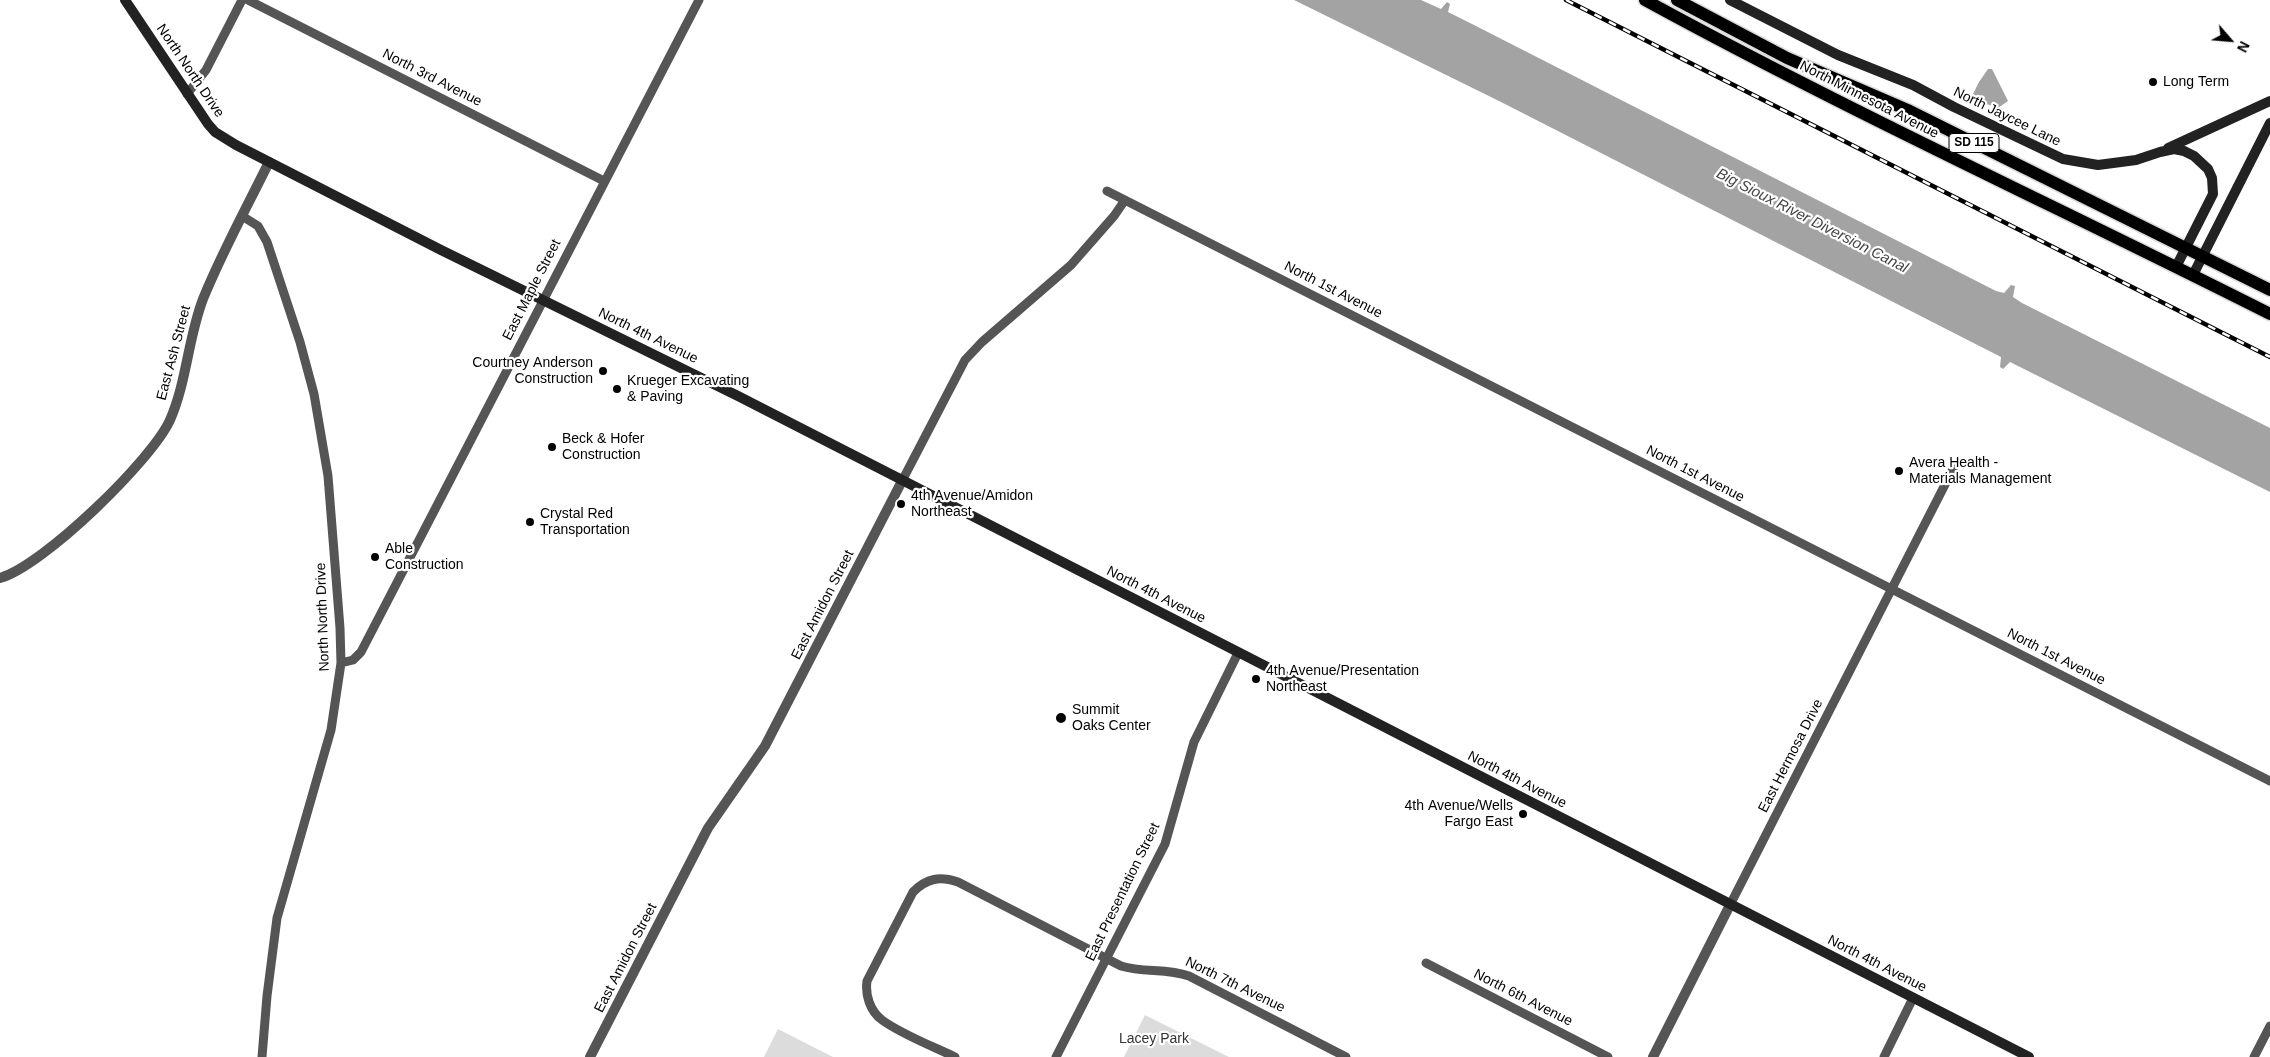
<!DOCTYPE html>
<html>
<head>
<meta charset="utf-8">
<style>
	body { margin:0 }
	#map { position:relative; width:2270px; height:1057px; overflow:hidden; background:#fff; font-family:Arial,sans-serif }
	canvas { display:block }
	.north { position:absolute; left:2205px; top:15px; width:50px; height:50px; -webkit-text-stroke:4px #fff; paint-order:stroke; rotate:117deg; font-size:14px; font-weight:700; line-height:20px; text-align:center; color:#000 }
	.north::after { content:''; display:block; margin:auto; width:18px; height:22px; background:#000; clip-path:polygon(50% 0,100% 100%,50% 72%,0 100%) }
</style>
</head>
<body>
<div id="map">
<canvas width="2270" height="1057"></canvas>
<div class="north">N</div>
</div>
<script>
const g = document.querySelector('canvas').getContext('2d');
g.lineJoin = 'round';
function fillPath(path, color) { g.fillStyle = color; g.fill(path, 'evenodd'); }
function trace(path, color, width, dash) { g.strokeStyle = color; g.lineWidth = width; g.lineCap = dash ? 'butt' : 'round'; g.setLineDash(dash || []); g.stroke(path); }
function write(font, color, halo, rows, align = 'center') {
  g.font = font + ' Arial,sans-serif'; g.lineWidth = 4.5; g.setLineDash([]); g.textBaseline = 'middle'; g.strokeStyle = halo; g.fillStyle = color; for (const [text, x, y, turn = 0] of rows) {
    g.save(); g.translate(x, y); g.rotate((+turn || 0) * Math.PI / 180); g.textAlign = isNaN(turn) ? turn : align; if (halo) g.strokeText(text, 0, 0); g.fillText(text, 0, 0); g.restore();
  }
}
const green = new Path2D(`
	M1145,1015L1229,1057H1124Z
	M778,1029L833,1057H764Z`);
const water = new Path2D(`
	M1294,0H1421L1441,9L1447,2L1450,4L1448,12L1472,24L1996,291L2004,293L2011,285L2015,286L2013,297L2022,303L2270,428V492L2010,362L2003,369L2000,367L2001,357L1501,102Z
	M1988,69H1992L2008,101L1998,108L1978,101L1973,94L1979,82Z`);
const minor = new Path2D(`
	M248,0L604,181
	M187,94L206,70L242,0
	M1107,191L2270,781
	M242,216L258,226L267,242L300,342L314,394L328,476L340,628L341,663L331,730L277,918L267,996L262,1057
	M902,481L965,360L982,342L1071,265L1114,216L1125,200
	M341,663L353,660L361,652L699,0
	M1730,905L1954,467
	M1426,963L1608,1057
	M955,1057C932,1046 901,1034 882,1020C870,1011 865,995 867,981L913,892C927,878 940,876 958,882L1121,966C1144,973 1166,968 1189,976L1346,1057
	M1056,1057L1165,844L1194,742L1238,653
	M1884,1057L1913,998
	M2254,1057L2270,1026`);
const tertiary = new Path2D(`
	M0,578C43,566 152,460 170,420C187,381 188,338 203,299C222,252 247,207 269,162
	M590,1057L708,828L765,746L902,481
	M1653,1057L1730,905`);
const secondary = new Path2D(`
	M125,0L208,124L215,132L236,145L441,250L738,396L2029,1057
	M1730,0L1838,55L1913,85L1954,107L2063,159L2098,165L2136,160L2160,152L2174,149L2184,151L2194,156L2208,169L2212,178L2213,194L2176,267
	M2168,148L2270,101
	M2193,275L2270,123`);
const primary = new Path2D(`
	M1645,0C1850,112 2062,209 2270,314
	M1677,0L1787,58L1910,111L2270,290`);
const rail = new Path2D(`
	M1566,0L2270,357`);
const markers = [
	[2153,82,5,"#000"],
	[603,371,5,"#000"],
	[617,389,5,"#000"],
	[552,447,5,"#000"],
	[1899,471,5,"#000"],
	[901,504,5,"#000"],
	[530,522,5,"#000"],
	[375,557,5,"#000"],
	[1256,679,5,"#000"],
	[1061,718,6,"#000"],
	[1523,814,5,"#000"]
];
const shields = [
	[1974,143,50]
];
const shieldNames = [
	["SD 115",1974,143]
];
const streetNames = [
	["North North Drive",190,71,56],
	["North 3rd Avenue",432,78,27],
	["North Minnesota Avenue",1869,100,27],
	["North Jaycee Lane",2007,117,26],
	["East Maple Street",532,290,-63],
	["North 1st Avenue",1333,290,27],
	["North 4th Avenue",648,336,26],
	["East Ash Street",174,353,-75],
	["North 1st Avenue",1695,474,27],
	["North 4th Avenue",1156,595,27],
	["East Amidon Street",823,605,-63],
	["North North Drive",323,617,-92],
	["North 1st Avenue",2056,657,27],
	["East Hermosa Drive",1791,756,-63],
	["North 4th Avenue",1517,780,27],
	["East Presentation Street",1123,892,-64],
	["East Amidon Street",626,958,-63],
	["North 4th Avenue",1877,964,27],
	["North 7th Avenue",1235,985,26],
	["North 6th Avenue",1523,998,27]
];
const poiNames = [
	["Long Term",2163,82],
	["Courtney Anderson",593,363,"right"],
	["Construction",593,379,"right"],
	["Krueger Excavating",627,381],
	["& Paving",627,397],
	["Beck & Hofer",562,439],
	["Construction",562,455],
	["Avera Health -",1909,463],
	["Materials Management",1909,479],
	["4th Avenue/Amidon",911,496],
	["Northeast",911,512],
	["Crystal Red",540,514],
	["Transportation",540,530],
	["Able",385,549],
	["Construction",385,565],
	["4th Avenue/Presentation",1266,671],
	["Northeast",1266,687],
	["Summit",1072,710],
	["Oaks Center",1072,726],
	["4th Avenue/Wells",1513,806,"right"],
	["Fargo East",1513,822,"right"]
];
const parkNames = [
	["Lacey Park",1154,1039]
];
const waterNames = [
	["Big Sioux River Diversion Canal",1812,221,27]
];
fillPath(green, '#dcdcdc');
fillPath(water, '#a3a3a3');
trace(primary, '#dbdbdb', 15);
trace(minor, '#555', 9);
trace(tertiary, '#555', 10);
trace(secondary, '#222', 10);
trace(primary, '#000', 12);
trace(rail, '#000', 4.5);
trace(rail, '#fff', 2.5, [8]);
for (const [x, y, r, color] of markers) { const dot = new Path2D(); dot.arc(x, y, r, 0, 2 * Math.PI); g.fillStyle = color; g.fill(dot); trace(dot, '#fff', 2); }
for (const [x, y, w] of shields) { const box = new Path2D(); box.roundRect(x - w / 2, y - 9.5, w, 19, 4); g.fillStyle = '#fff'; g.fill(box); trace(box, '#000', 1); }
write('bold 12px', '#000', null, shieldNames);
write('14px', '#000', '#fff', streetNames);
write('14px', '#000', '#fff', poiNames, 'left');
write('14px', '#333', '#fff', parkNames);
write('italic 15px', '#444', '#fff', waterNames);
</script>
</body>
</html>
